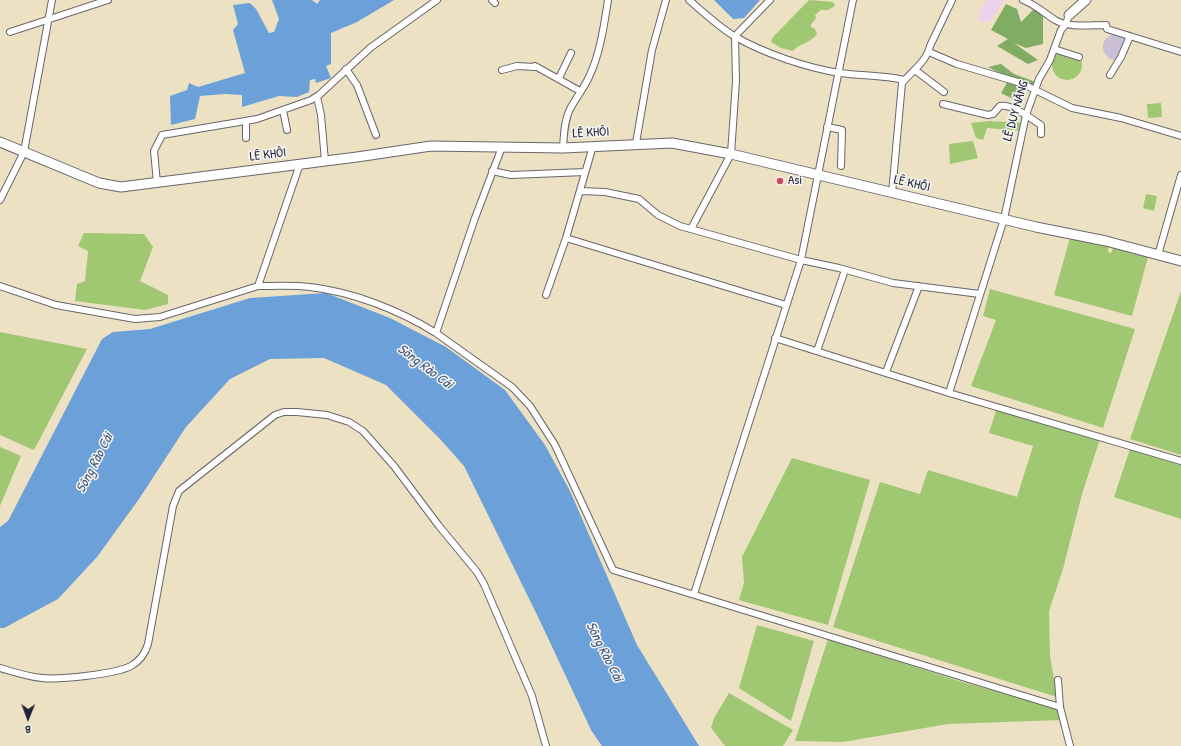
<!DOCTYPE html>
<html>
<head>
<meta charset="utf-8">
<style>
	body { margin:0 }
	#map { position:relative; width:1181px; height:746px; overflow:hidden; background:#ece2c3; font-family:"Patrick Hand",sans-serif }
	canvas { display:block }
	.north { position:absolute; left:8px; top:698px; width:40px; height:40px; -webkit-text-stroke:3px #f6f6f2; paint-order:stroke; rotate:181deg; font-size:11px; font-weight:700; line-height:16px; text-align:center; color:#22223b }
	.north::after { content:''; display:block; margin:auto; width:14px; height:18px; background:#22223b; clip-path:polygon(50% 0,100% 100%,50% 72%,0 100%) }
</style>
</head>
<body>
<div id="map">
<canvas width="1181" height="746"></canvas>
<div class="north">B</div>
</div>
<script>
const g = document.querySelector('canvas').getContext('2d');
g.lineJoin = 'round';
function fillPath(path, color) { g.fillStyle = color; g.fill(path, 'evenodd'); }
function trace(path, color, width, dash) { g.strokeStyle = color; g.lineWidth = width; g.lineCap = dash ? 'butt' : 'round'; g.setLineDash(dash || []); g.stroke(path); }
function write(font, color, halo, rows, align = 'center') {
  g.font = font + ' "Patrick Hand",sans-serif'; g.lineWidth = 3; g.setLineDash([]); g.textBaseline = 'middle'; g.strokeStyle = halo; g.fillStyle = color; for (const [text, x, y, turn = 0] of rows) {
    g.save(); g.translate(x, y); g.rotate((+turn || 0) * Math.PI / 180); g.textAlign = isNaN(turn) ? turn : align; if (halo) g.strokeText(text, 0, 0); g.fillText(text, 0, 0); g.restore();
  }
}
const built = new Path2D(`
	M986,0H1003L1004,2L989,22L979,21L980,13Z`);
const industrial = new Path2D(`
	M1103 47a13 13 0 1 1 26 0a13 13 0 1 1-26 0Z`);
const green = new Path2D(`
	M809,0L833,2L835,6L828,10H821L815,15L816,18L810,26L815,29L817,34C811,43 800,43 793,51L781,48L771,42L773,37Z
	M1052 65a15 15 0 1 1 30 0a15 15 0 1 1-30 0Z
	M1161,103L1162,117L1148,118L1147,104Z
	M989,121L1025,123V131L987,128L983,140L976,138L971,123Z
	M973,141L978,158L950,164L949,144Z
	M1146,194L1157,196L1154,211L1143,208Z
	M84,233L144,234L153,247L140,281L168,295V304L145,310L75,301L77,284L85,281L88,251L78,246Z
	M1071,234L1109,244L1108,252L1111,253L1113,248L1148,257L1132,316L1054,295Z
	M990,289L1135,329L1103,428L971,386L996,320L983,316Z
	M1181,291V455L1130,439Z
	M0,332L87,349L34,450L0,435Z
	M997,408L1100,439L1082,494L1063,569L1049,611L1050,656L1057,697L833,627L880,482L920,494L928,470L1017,497L1033,446L989,433Z
	M0,447L21,456L0,506Z
	M1130,449L1181,465V519L1114,497Z
	M792,458L870,480L828,625L739,600L744,583L742,557Z
	M757,625L814,641L791,721L739,688Z
	M828,639L959,681L1059,709L1062,720L948,724L843,742L795,741Z
	M729,693L793,730L783,746H725L711,728L714,718Z`);
const forest = new Path2D(`
	M1006,4L1017,9L1021,22L1034,9L1043,15V44L1026,48L1014,43L1038,60L1028,64L997,46L1008,39L991,30Z
	M1001,64L1014,74L1036,82L1034,90L1021,83L1017,101L1001,93L1008,81L1019,83L988,67Z`);
const water = new Path2D(`
	M272,0H312L317,4L320,0H394L357,22L331,33V64L326,66L331,78L316,83L315,79L310,80L309,92L297,97L279,96L242,107V95L225,94L200,96L195,119L171,125L170,96L187,90L189,83L198,87L245,73L233,30L238,24L233,5L250,3L256,9L269,33L274,32L279,19Z
	M714,0H760L744,18L733,19Z
	M326,293L390,318L446,347L505,390L545,445L570,491L637,645L699,746H602L591,730L540,621L464,466L440,439L386,385L324,358L270,359L230,379L186,427L139,499L97,557L58,599L4,628H0V527L8,521L102,339L113,332L150,329L250,298Z`);
const street = new Path2D(`
	M492,0L495,3
	M689,0C703,12 718,26 734,36C763,53 807,68 840,73C862,76 883,75 904,80
	M1023,0C1036,5 1044,13 1055,20C1069,28 1090,25 1106,25L1107,29L1181,52
	M10,32L108,0
	M1054,49L1079,57
	M929,52L957,64L1021,83L1072,108L1121,118L1181,136
	M535,66L580,91
	M346,69L357,85L376,135
	M502,70L517,66L535,67
	M915,70L944,92
	M1110,75L1121,57L1130,36
	M559,78L571,53
	M317,97L321,115L325,161
	M943,104L988,115L993,114L1000,106C1013,104 1030,118 1041,125V134
	M283,110L287,130
	M827,127L842,130L841,166
	M246,138V121
	M636,143L652,50L666,0
	M563,148C564,135 564,121 570,109C576,98 584,88 589,77C600,54 604,26 608,0
	M492,171L511,175L585,172
	M157,183L154,151L162,135L257,119L311,100L319,95L370,48L437,0
	M581,191L605,192L639,199L658,215L680,226L801,260L839,268L893,283L980,294
	M892,193L902,83C911,72 927,61 930,46L952,0
	M0,200L24,152L52,0
	M691,229L731,154L736,81L735,36L770,0
	M566,238L786,305
	M1158,255L1181,175
	M0,286L56,305L135,319L160,317L258,286L300,164
	M258,286C275,286 293,285 310,287C353,292 399,310 436,333L475,218L502,147
	M546,295L566,238L593,146
	M436,333L512,387L530,406L555,445L613,570L1060,707L1070,746
	M775,338L949,393L1181,461
	M817,351L845,270
	M886,372L919,286
	M949,393L1004,219L1026,115L1039,79L1050,60L1061,30L1066,24L1069,15
	M694,594L801,260L853,0
	M0,668C14,672 28,677 42,678C59,680 116,674 131,666C140,661 145,654 148,644L173,506L179,491L275,415L284,412H297L327,415L349,422L363,431L394,466L439,526L477,572L484,584L532,696L546,746
	M1058,680L1060,707`);
const secondary = new Path2D(`
	M1069,15L1086,0
	M0,142L99,183L121,187L357,157L431,146L563,148L672,143L731,154L1036,227L1106,241L1181,261`);
const markers = [
	[780,181,4,"#d1495b"]
];
const streetNames = [
	["LÊ DUY NĂNG",1016,111,-74],
	["LÊ KHÔI",591,133,-3],
	["LÊ KHÔI",268,155,-7],
	["LÊ KHÔI",912,184,13]
];
const poiNames = [
	["Asi",788,181]
];
const waterNames = [
	["Sông Rào Cái",425,367,37],
	["Sông Rào Cái",95,463,-63],
	["Sông Rào Cái",604,652,63]
];
fillPath(built, '#ebd1eb');
fillPath(industrial, '#cbbfd5');
fillPath(green, '#a0c772');
fillPath(forest, '#80ac64');
fillPath(water, '#6ca0d8');
trace(street, '#69656b', 8);
trace(secondary, '#69656b', 11);
trace(street, '#fff', 6);
trace(secondary, '#fff', 9);
for (const [x, y, r, color] of markers) { const dot = new Path2D(); dot.arc(x, y, r, 0, 2 * Math.PI); g.fillStyle = color; g.fill(dot); trace(dot, '#f6f6f2', 1.5); }
write('13px', '#22223b', '#f6f6f2', streetNames);
write('13px', '#22223b', '#f6f6f2', poiNames, 'left');
write('italic 14px', '#40547a', '#f6f6f2', waterNames);
</script>
</body>
</html>
